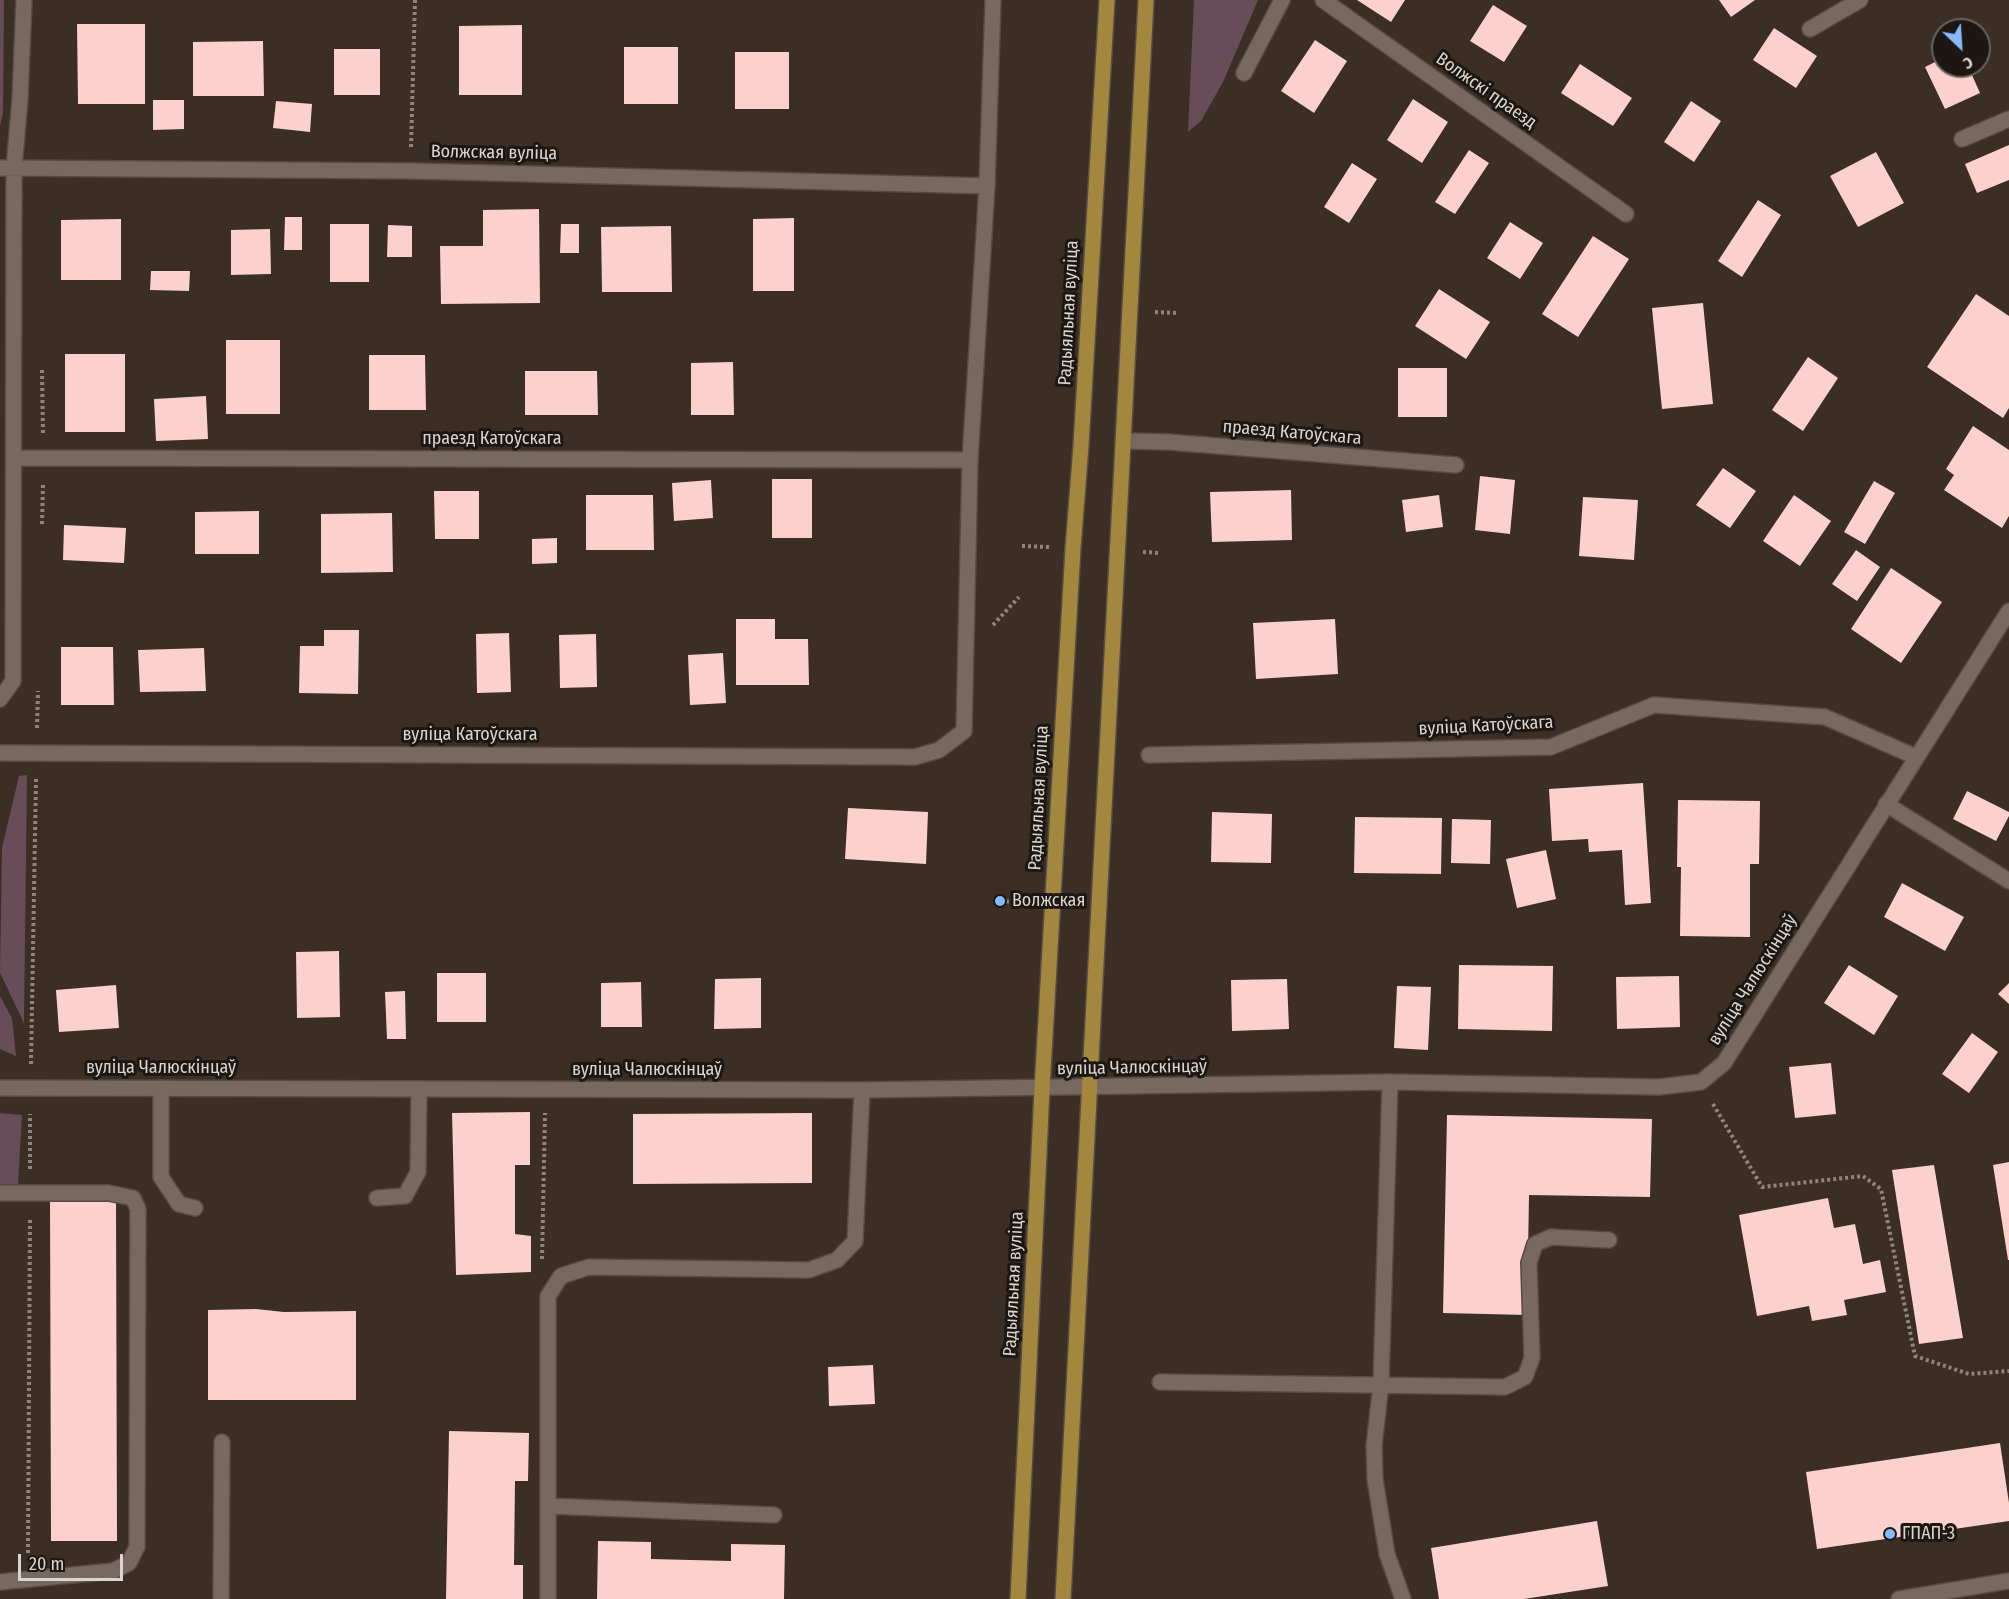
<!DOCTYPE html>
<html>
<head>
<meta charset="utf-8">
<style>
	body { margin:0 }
	#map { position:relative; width:2009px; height:1599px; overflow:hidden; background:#3a2e25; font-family:"Fira Sans Condensed",sans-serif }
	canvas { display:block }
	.north { position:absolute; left:1931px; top:18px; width:60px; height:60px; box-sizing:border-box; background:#1d1713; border:2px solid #69635e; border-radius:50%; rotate:155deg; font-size:16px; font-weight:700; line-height:24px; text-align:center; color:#dcd4ce }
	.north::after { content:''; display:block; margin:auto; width:21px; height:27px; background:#86bbfb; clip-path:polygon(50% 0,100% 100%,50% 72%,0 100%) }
	.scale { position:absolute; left:18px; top:1554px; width:105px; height:27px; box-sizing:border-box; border:3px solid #dcd4ce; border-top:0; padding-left:8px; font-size:18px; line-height:21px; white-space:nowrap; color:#dcd4ce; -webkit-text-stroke:4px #1d1713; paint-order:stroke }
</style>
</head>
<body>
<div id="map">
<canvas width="2009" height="1599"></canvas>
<div class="north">С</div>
<div class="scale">20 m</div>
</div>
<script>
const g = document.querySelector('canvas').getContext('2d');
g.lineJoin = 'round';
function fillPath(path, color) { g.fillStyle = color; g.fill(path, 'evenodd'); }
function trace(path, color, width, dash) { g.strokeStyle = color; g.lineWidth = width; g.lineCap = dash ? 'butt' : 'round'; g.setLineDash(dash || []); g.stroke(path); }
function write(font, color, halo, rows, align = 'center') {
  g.font = font + ' "Fira Sans Condensed",sans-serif'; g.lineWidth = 6; g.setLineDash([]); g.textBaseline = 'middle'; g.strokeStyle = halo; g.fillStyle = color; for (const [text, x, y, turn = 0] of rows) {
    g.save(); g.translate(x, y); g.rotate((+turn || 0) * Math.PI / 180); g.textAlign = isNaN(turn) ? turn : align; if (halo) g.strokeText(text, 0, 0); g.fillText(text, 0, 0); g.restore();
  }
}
const green = new Path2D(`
	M0,0H4L3,113L0,126Z
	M1194,0H1258L1223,82L1201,121L1188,132Z
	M27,775L24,1023L0,973L2,848L19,776Z
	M0,996L12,1018L16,1056L0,1049Z
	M0,1113L22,1115L18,1185L0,1184Z`);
const building = new Path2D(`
	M1357,0H1405L1391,22Z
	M1719,0H1755L1731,17Z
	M1493,5L1527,26L1504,62L1470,41Z
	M77,24H145V104H78Z
	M522,25V95H459V26Z
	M1774,28L1817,56L1796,88L1753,60Z
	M1315,40L1347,61L1314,113L1281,91Z
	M263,41L264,96H193V42Z
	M624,47H678V104H624Z
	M334,49H380V95H334Z
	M735,52H789V109H735Z
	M1943,58V66H1968L1980,93L1945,109L1925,67Z
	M1580,64L1632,98L1613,126L1561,93Z
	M1413,99L1448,122L1422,163L1387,140Z
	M153,100H184V129L153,130Z
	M276,101L312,104L310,132L273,128Z
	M1691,101L1721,121L1694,162L1664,142Z
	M2009,145V180L1977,193L1965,164Z
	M1469,150L1489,163L1455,214L1435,202Z
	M1876,152L1904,203L1858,227L1830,176Z
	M1352,163L1377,179L1349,223L1324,207Z
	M1758,200L1781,215L1742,277L1718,261Z
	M539,209L540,303L441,304L440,246H483V210Z
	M285,217H302V250H284Z
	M794,218V291H753V219Z
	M121,219V280H61V220Z
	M1510,222L1543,243L1520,279L1487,258Z
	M330,224H369V282H330Z
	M561,224H579V253H560Z
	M388,225L412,226V257H387Z
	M671,226L672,292H602L601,227Z
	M270,229L271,274L231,275V230Z
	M1593,236L1629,259L1578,337L1542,314Z
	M151,271H190L189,291L150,290Z
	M1439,289L1490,322L1466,359L1415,326Z
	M1976,294L2009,316V408L2003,418L1927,367Z
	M1703,303L1713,404L1662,409L1652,308Z
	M226,340H280V414H226Z
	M65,354H125V432H65Z
	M369,355H425L426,410H369Z
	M1808,357L1838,378L1803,431L1772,410Z
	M733,362L734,415H691V363Z
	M1398,368H1447V417H1398Z
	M525,371H597L598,415H525Z
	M206,396L208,439L156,441L154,399Z
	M1973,426L2009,450V516L2002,528L1944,490L1954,475L1946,469Z
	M1723,468L1756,491L1730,528L1696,505Z
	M1480,476L1515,480L1510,534L1475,530Z
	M772,479H812V538H772Z
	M711,480L713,518L674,521L672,483Z
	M1874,481L1895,493L1865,544L1844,532Z
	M1291,490L1292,540L1212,542L1210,492Z
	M434,491H479V539H435Z
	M586,495H653L654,550H586Z
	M1439,495L1443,527L1406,532L1402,500Z
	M1794,495L1831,521L1800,566L1763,541Z
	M1583,497L1638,500L1634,560L1579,556Z
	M259,511V554H195V512Z
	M392,513L393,572L321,573V514Z
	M64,525L126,528L124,563L63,560Z
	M557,538V563L532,564V539Z
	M1856,550L1880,567L1857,601L1832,584Z
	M1891,568L1942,602L1901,663L1851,629Z
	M736,619H775V639H808L809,685H736Z
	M1335,619L1338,674L1256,679L1253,623Z
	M324,630H359L358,694L299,693L300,646H324Z
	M509,633L511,692L477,693L476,634Z
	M596,634L597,687L560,688L559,635Z
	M61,647H113L114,705H61Z
	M204,648L206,691L140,692L138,650Z
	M723,653L726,703L690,705L688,655Z
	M1643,783L1651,903L1625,905L1622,850L1589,852L1588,839L1552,841L1549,789Z
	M1967,791L2009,812V816L1996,841L1953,819Z
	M1678,800L1760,801L1759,864H1750V937L1680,936L1681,867H1677Z
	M848,808L928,812L926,864L845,859Z
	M1212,812L1272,814L1271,863L1211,862Z
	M1355,817L1442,818L1441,874L1354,873Z
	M1452,819L1491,820L1490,864L1451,863Z
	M1546,850L1556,899L1517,908L1506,859Z
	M1902,883L1964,917L1945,951L1884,917Z
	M339,951L340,1017L297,1018L296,952Z
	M1459,965L1553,966L1552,1031L1458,1029Z
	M1849,965L1898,996L1874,1035L1824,1003Z
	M437,973H486V1022H437Z
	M1679,976L1680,1027L1617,1029L1616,977Z
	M761,978V1028L714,1029L715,979Z
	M1287,979L1289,1029L1232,1031L1231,980Z
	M641,982L642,1027H601V983Z
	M2009,983V1004L1998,994Z
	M116,985L119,1028L59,1032L56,990Z
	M1397,986L1431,987L1428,1050L1394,1048Z
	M405,991L406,1039H387L385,992Z
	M1972,1033L1998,1052L1969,1093L1942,1074Z
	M1831,1063L1836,1114L1795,1118L1789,1067Z
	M530,1112V1165H515V1234L531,1236V1272L456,1275L452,1113Z
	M812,1113V1183L633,1184V1114Z
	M1447,1115L1652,1119L1650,1197L1529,1195L1527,1315L1443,1313Z
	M2009,1162V1260H2008L1993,1165Z
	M1934,1165L1963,1338L1919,1344L1892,1170Z
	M50,1198H116L117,1541H51Z
	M1828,1198L1834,1228L1855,1224L1863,1264L1880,1260L1886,1292L1844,1300L1847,1315L1812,1321L1809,1306L1757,1316L1739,1215Z
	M256,1309L284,1312L356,1311V1400H208V1310Z
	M873,1365L875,1404L829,1406L828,1367Z
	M449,1431L529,1433L528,1481H515L514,1565H523V1599H446Z
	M2000,1443L2009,1503V1521L1817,1549L1806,1472Z
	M1597,1521L1608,1586L1524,1599H1439L1431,1548Z
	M598,1541L651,1542V1559L731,1561V1544L785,1545L784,1599H597Z`);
const path = new Path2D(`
	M411,147L415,0
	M1155,312L1178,313
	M42,370L43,434
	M42,524L43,484
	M1022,546L1049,547
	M1143,552L1160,553
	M993,625L1019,597
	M37,728L38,691
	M1000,901L1029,903
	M31,1064L36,778
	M1713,1104L1762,1187L1863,1176L1881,1189L1915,1356L1969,1374L2009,1371
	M30,1169V1114
	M542,1259L545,1113
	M28,1553L30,1219`);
const service = new Path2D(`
	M1323,0L1626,214
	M1810,29L1860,0
	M1244,73L1282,0
	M1962,139L2009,119
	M1124,441L1168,442L1456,465
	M1886,804L2009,881
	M1390,1082L1381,1384L1374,1446L1375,1479L1387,1554L1403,1599
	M161,1088V1177L179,1204L195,1208
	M0,1193H109L133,1198L138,1209L137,1547L129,1563L113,1571L0,1582
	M377,1198L405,1196L418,1172L419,1089
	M1160,1382L1505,1387L1525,1377L1532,1358L1529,1263L1535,1244L1551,1237L1609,1240
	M549,1506L774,1515
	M221,1599L222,1442
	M548,1599V1296L561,1276L589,1267L809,1270L837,1260L855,1241L862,1090`);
const minor = new Path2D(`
	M0,168L415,171L987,186
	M14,458L970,460
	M0,699L13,681L14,168L20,99L24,0
	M0,753L915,757L939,750L964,731L970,460L987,186L993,0
	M1149,755L1551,747L1654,705L1825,717L1916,757
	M0,1088L862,1090L1390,1082L1659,1087L1701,1082L1724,1063L2009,611
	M1899,1599L2009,1581`);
const primary = new Path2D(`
	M1018,1599L1042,1089L1073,548L1081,446L1107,0
	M1063,1599L1146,0`);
const markers = [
	[1000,901,6,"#86bbfb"],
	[1890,1534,6,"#86bbfb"]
];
const streetNames = [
	["Волжскі праезд",1486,91,35],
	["Волжская вуліца",494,153,1],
	["Радыяльная вуліца",1069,313,-87],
	["праезд Катоўскага",1292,433,5],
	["праезд Катоўскага",492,439],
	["вуліца Катоўскага",1486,726,-3],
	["вуліца Катоўскага",470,735],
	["Радыяльная вуліца",1039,798,-87],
	["вуліца Чалюскінцаў",1753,980,-58],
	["вуліца Чалюскінцаў",161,1068],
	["вуліца Чалюскінцаў",1132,1068,-1],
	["вуліца Чалюскінцаў",647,1070],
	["Радыяльная вуліца",1014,1284,-87]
];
const poiNames = [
	["Волжская",1012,901],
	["ГПАП-3",1902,1534]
];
fillPath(green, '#684d59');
fillPath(building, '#fcd0cc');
trace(service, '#554b44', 18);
trace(minor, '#554b44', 18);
trace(primary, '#554b44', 18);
trace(path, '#8f857d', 4, [3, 3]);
trace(service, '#776960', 15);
trace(minor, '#776960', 15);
trace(primary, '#a3873e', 15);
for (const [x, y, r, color] of markers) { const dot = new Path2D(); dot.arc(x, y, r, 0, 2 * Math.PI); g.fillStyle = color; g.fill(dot); trace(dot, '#1d1713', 2); }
write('18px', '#dcd4ce', '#1d1713', streetNames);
write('18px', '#dcd4ce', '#1d1713', poiNames, 'left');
</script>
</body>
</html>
